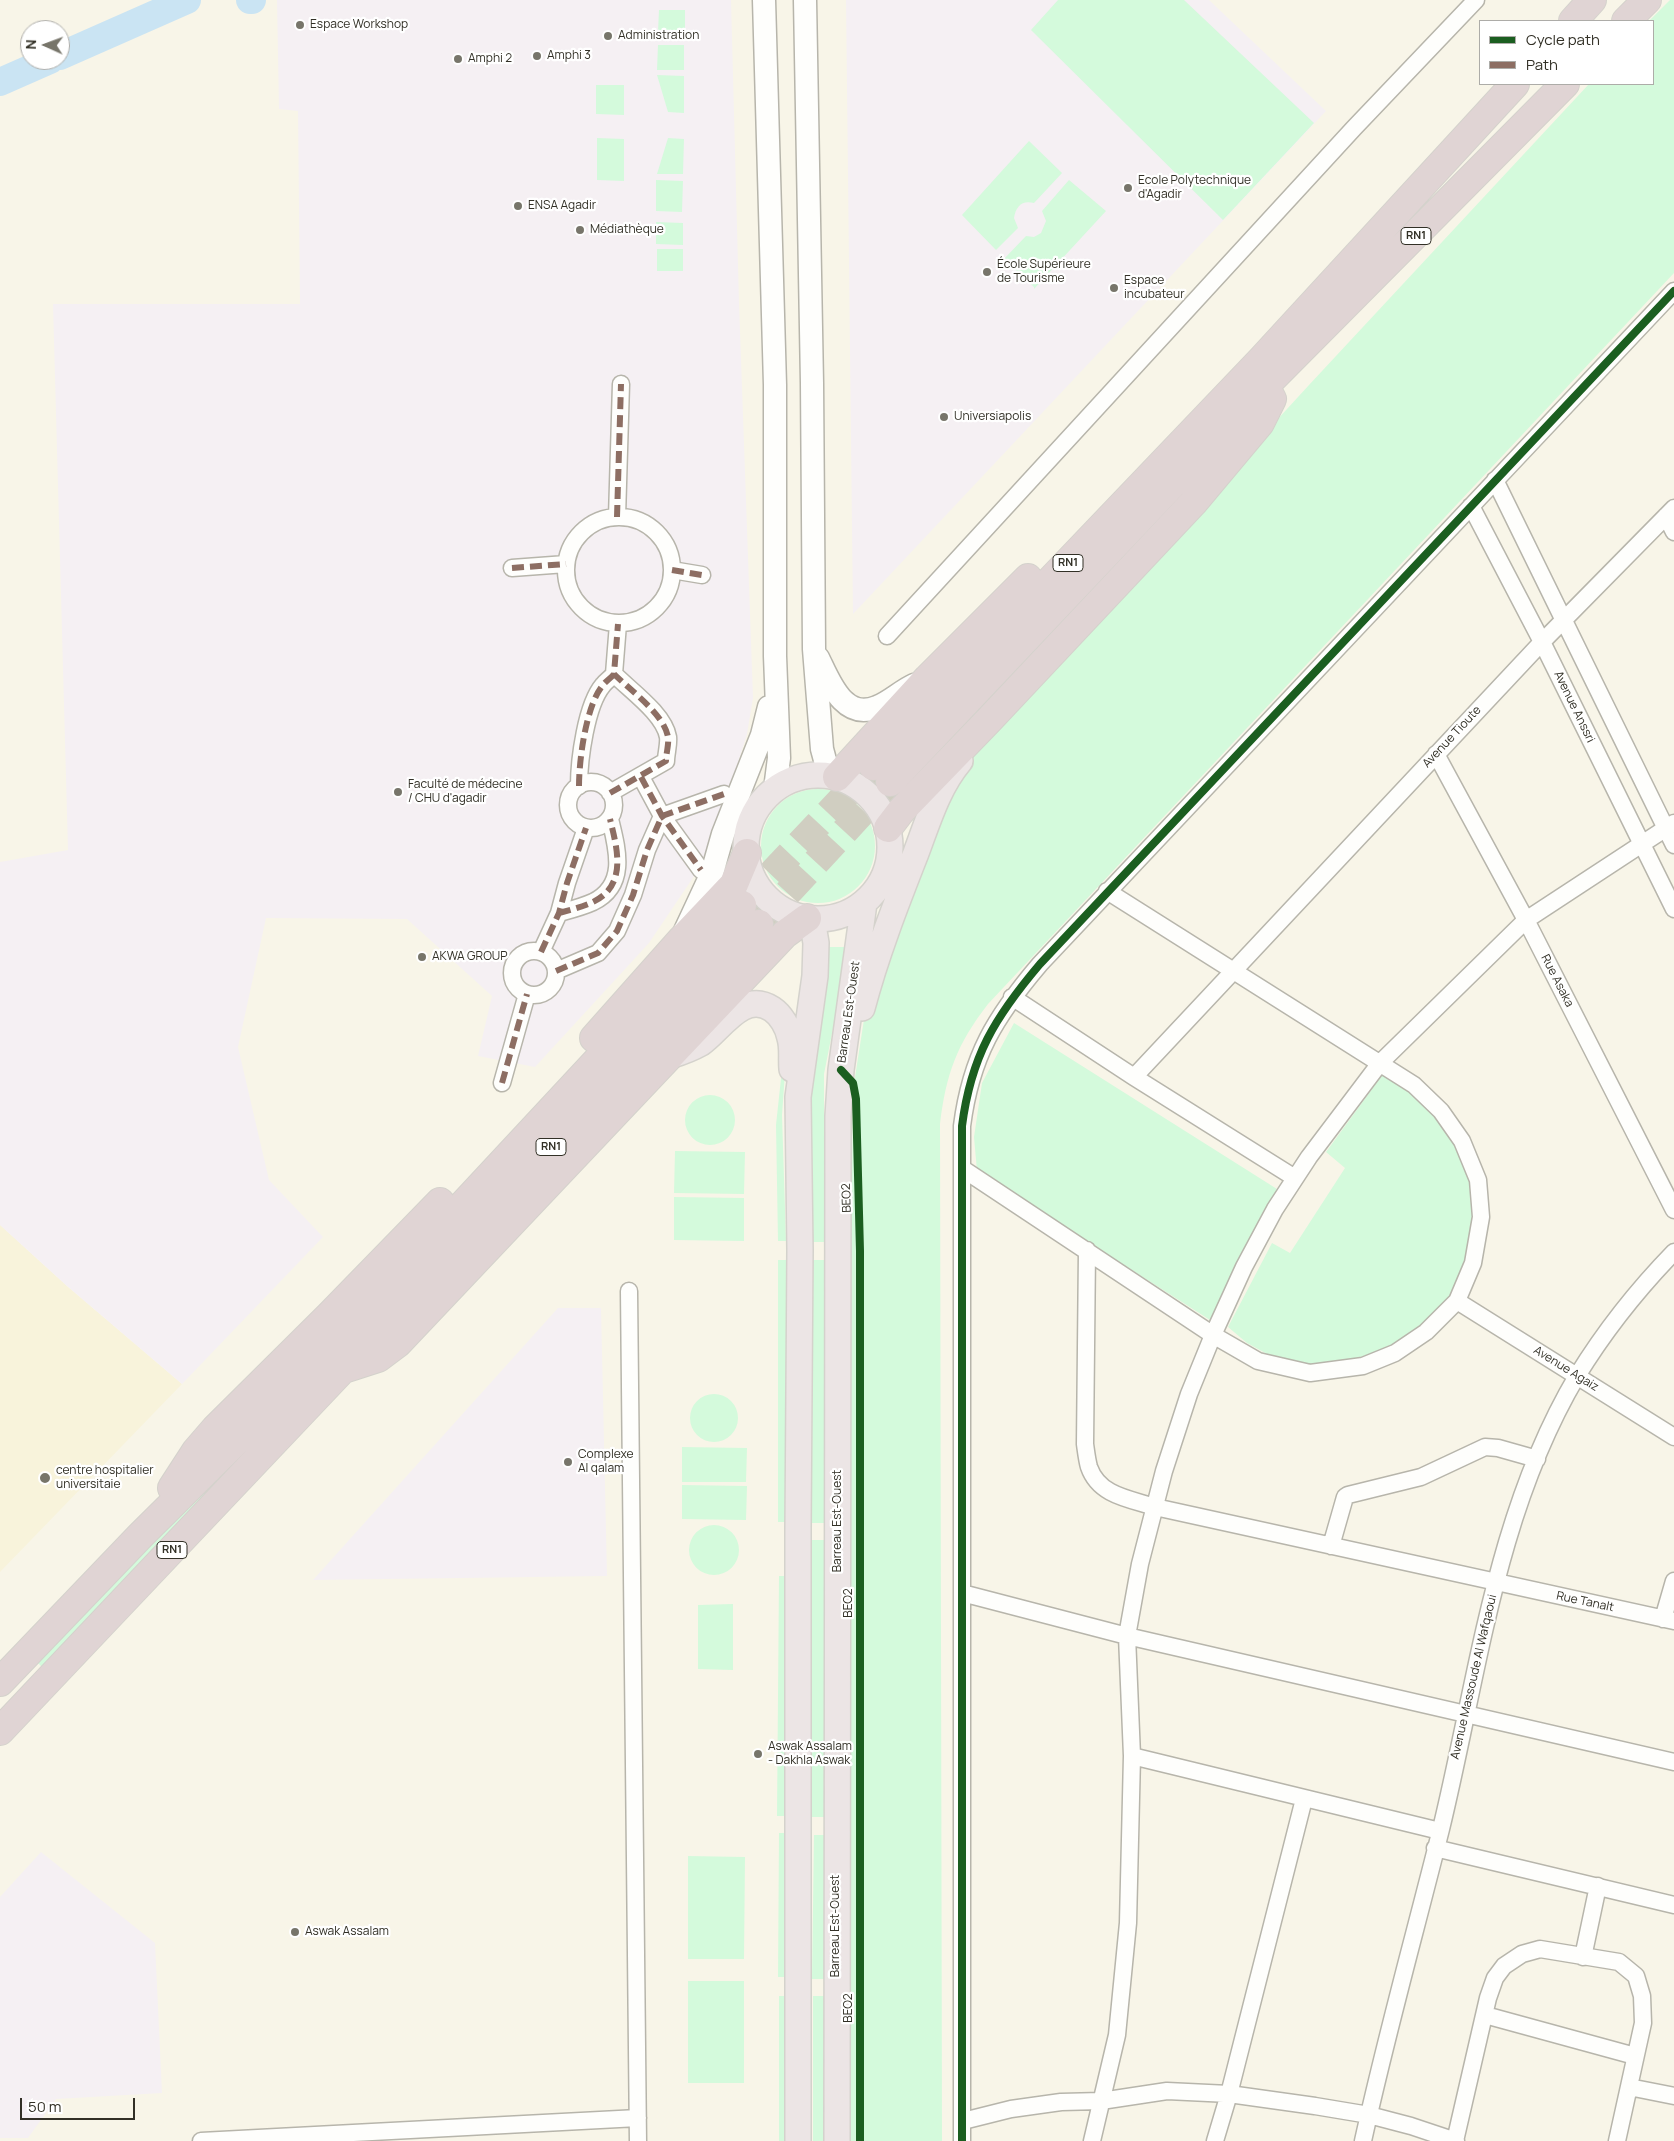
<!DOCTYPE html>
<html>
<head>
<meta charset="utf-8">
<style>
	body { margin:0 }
	#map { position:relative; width:1674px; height:2141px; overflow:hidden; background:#f8f5e8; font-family:Manrope,sans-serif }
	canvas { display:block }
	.legend { position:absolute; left:1479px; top:20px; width:175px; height:65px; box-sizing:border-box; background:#fff; border:1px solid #adaca8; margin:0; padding:6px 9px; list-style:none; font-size:15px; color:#323026 }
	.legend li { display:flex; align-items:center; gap:10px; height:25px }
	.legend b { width:25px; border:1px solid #adaca8 }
	.north { position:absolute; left:20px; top:20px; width:50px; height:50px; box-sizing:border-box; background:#fff; border:1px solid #adaca8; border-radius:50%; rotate:272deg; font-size:14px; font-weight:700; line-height:20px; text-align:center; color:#323026 }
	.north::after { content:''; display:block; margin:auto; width:18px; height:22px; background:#77756a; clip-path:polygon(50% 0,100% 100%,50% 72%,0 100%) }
	.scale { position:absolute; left:20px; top:2098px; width:115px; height:22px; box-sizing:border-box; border:2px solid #323026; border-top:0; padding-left:6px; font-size:15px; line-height:18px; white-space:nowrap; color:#323026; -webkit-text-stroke:4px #fff; paint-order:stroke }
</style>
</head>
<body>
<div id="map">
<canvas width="1674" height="2141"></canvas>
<ul class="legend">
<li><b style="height:6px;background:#1b5e20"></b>Cycle path</li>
<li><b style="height:6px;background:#8d6e63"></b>Path</li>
</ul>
<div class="north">N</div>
<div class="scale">50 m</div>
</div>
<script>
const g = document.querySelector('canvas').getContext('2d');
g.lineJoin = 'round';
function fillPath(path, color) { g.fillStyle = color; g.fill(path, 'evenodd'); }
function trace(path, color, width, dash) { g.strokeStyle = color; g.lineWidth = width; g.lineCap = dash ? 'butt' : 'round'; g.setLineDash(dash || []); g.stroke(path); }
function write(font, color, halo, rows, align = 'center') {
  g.font = font + ' Manrope,sans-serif'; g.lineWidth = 4.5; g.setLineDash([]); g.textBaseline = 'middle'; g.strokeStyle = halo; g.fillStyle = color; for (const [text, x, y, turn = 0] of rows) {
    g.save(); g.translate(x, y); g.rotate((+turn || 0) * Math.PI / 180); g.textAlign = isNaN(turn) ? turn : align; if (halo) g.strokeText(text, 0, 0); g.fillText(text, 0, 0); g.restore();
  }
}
const built = new Path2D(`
	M0,1225L67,1286L182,1384L0,1572Z`);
const education = new Path2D(`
	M277,0H731L739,303L753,698L747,734L709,854L649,943L535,1067L478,1056L492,996L407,919L266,918L238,1047L269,1180L323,1237L182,1384L67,1286L0,1225V862L68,850L53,304H300L298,111L279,109Z
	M846,0H1209L1326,111L853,614Z
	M558,1308H601L607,1576L313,1580Z
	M41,1852L155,1943L162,2093L56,2099L28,2138H0V1897Z`);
const green = new Path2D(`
	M1058,0H1184L1314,123L1223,220L1031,30Z
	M1670,0H1674V273L988,1004C957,1044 946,1074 940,1124L942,2141H847L850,1343L853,1090L865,1013L953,780L1099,614L1309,385L1589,84H1653V21H1649Z
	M659,10H685V32H658Z
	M658,45H684V70H657Z
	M657,75L684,76V113L668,112Z
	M596,85H624V115L596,114Z
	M597,138L624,139V181L597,180Z
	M668,138L684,139L683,174H657Z
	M1029,141L1062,173L1034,203C1022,200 1016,206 1014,218L1018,228L996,250L962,215Z
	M656,180L683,181L682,212L656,211Z
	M1069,180L1106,211L1034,289V287L1004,259L1026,236L1034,237L1041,233L1046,221L1042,211Z
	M656,222L683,223V245L656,244Z
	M657,249H683V271H657Z
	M761 846a57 57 0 1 1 114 0a57 57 0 1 1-114 0Z
	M826,947H849L824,1074V1242H811L812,1087Z
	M1014,1023L1277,1189L1210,1320L977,1171L974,1137L982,1083Z
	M786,1059L782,1115L786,1241H778L776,1125L783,1060Z
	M1383,1074L1423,1100L1450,1134L1466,1160L1474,1198L1468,1249L1452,1295L1422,1327L1394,1345L1355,1359L1312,1364L1280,1361L1247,1343L1228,1327L1272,1243L1290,1253L1345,1168L1326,1152Z
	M685 1120a25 25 0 1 1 50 0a25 25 0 1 1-50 0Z
	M675,1151L745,1152L744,1194L674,1193Z
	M674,1197L744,1198V1241L674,1240Z
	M778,1260H787V1522H778Z
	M812,1260H825L824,1523H812Z
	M372,1322L46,1671L37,1662L287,1396Z
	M690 1418a24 24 0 1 1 48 0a24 24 0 1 1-48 0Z
	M682,1447L747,1448L746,1482H682Z
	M682,1485L747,1486L746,1520L682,1519Z
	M689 1550a25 25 0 1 1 50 0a25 25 0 1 1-50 0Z
	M812,1540H825L824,1817H811Z
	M779,1576H787L786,1816H777Z
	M733,1604V1670L698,1669V1605Z
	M779,1833H787V1977H778Z
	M814,1835H826L825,1979H812Z
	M688,1856L745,1857L744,1959H688Z
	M688,1981H744V2083H688Z
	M779,1996H787V2141H779Z
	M813,1996H825V2141H813Z`);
const river = new Path2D(`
	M250,0H252
	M60,56L187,0
	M0,82L50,60`);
const highwayTunnel = new Path2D(`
	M742,905L873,766
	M759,924L890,782`);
const street = new Path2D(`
	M1495,480L1674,845
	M1471,506L1542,642L1674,909
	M1666,516L1674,532
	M566 570a53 53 0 1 1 106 0a53 53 0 1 1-106 0Z
	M617,517L621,384
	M512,568L566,564
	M672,570L702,575
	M887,636L1354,128L1476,0
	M1436,754L1526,920L1674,1210
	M641,777L662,816L701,870
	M568 805a23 23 0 1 1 46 0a23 23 0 1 1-46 0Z
	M579,786C579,760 586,705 603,685C606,681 611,678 614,674
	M610,793L666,761C666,754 669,744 668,737C664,714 631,691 614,674L618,624
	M559,913C570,910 582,907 593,902C628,885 617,848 610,819
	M512 973a22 22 0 1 1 44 0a22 22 0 1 1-44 0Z
	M541,952L559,913L567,883L586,828
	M556,971L598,953L617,931L633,895L647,850L662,816L724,794
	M1012,997L1134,1077L1295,1178
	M1134,1077L1542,642L1674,508
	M502,1083L527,994
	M963,1169L1213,1335L1258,1361L1310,1373L1363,1366L1395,1353L1426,1332L1457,1301L1473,1263L1481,1217L1478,1180L1462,1141L1441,1111L1414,1085L1107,891
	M1087,1250L1085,1444C1086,1451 1087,1460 1089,1467C1099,1496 1130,1499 1155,1507L1674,1621
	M629,1291L638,2141
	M1457,1301L1674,1437
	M1331,1546L1345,1497L1348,1495L1421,1477L1485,1447L1498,1448L1537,1459
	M962,1593L1127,1636L1674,1762
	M1663,1619L1674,1581
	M1132,1756L1440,1831
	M1435,1848L1674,1905
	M1583,1957L1598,1886
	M1485,2015L1635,2056
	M1629,2087L1674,2096
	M963,2121L1011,2109L1061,2102L1101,2101L1167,2091L1229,2094L1315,2106L1369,2115L1411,2126L1456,2141
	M201,2141L638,2118
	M962,2141V1126C971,1056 995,1017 1040,964L1674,291
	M1092,2141L1117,2035L1128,1923L1132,1756L1127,1636L1140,1564L1164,1471L1189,1394L1213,1335L1244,1267L1275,1209L1309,1157L1380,1063L1526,920L1674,823
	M1215,2141L1229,2094L1304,1799
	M1363,2141C1386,2036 1415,1933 1441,1829C1478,1677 1495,1514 1577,1376C1604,1332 1638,1289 1674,1252
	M1455,2141L1488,1998L1495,1978L1504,1966L1522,1954L1540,1949L1619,1962L1636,1976L1642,1996L1643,2023L1617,2141`);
const secondary = new Path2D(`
	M764,0L775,385V656L779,758L775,789
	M805,0L812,383L814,649L822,749L829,775
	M818,658C829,680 843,721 877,707C890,702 901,691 914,685
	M685,931L712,873L723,834L762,735L769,707`);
const primary = new Path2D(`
	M746 847a72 72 0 1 1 144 0a72 72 0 1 1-144 0Z
	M862,1008C876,955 896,904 916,853C928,821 938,787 960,761
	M672,1055C682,1052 692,1048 701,1043C721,1029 743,990 772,1009C781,1015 788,1027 790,1038C793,1048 791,1058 792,1069
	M798,2141V1529L800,1250L798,1097L815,976L816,943L812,919
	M837,2141L838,1116L841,1070L864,903`);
const highway = new Path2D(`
	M1573,21L1592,0
	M1626,21L1647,0
	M873,766L1262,359L1515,84
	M837,777L928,678L1028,578
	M890,782L1265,386L1565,84
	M888,828L901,811L989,720L1193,503L1260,423L1272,399L1265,386
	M594,1038L682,939L734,884L747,853
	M347,1368L378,1358L398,1343L785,934L807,918
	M172,1488L196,1451L215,1429L329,1316L440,1202
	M0,1682L141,1535L323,1355L742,905
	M0,1731L343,1369L759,924`);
const quiet = new Path2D(`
	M617,517L621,384
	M512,568L566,564
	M672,570L702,575
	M641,777L662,816L701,870
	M579,786C579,760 586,705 603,685C606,681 611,678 614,674
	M610,793L666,761C666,754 669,744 668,737C664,714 631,691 614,674L618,624
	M559,913C570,910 582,907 593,902C628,885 617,848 610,819
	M541,952L559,913L567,883L586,828
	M556,971L598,953L617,931L633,895L647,850L662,816L724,794
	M502,1083L527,994`);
const cycleway = new Path2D(`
	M841,1070L853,1083L856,1099L860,1251V2141
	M962,2141V1126C971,1056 995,1017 1040,964L1674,291`);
const markers = [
	[300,25,5,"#77756a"],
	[608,36,5,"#77756a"],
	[537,56,5,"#77756a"],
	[458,59,5,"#77756a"],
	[1128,188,5,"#77756a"],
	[518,206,5,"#77756a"],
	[580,230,5,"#77756a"],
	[987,272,5,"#77756a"],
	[1114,288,5,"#77756a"],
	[944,417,5,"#77756a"],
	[398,792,5,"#77756a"],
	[422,957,5,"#77756a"],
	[568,1462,5,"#77756a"],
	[45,1478,6,"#77756a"],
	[758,1754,5,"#77756a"],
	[295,1932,5,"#77756a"]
];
const shields = [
	[1416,236,30],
	[1068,563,30],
	[551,1147,30],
	[172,1550,30]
];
const shieldNames = [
	["RN1",1416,236],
	["RN1",1068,563],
	["RN1",551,1147],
	["RN1",172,1550]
];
const poiNames = [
	["Espace Workshop",310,25],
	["Administration",618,36],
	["Amphi 3",547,56],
	["Amphi 2",468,59],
	["Ecole Polytechnique",1138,181],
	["d'Agadir",1138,195],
	["ENSA Agadir",528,206],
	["Médiathèque",590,230],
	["École Supérieure",997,265],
	["de Tourisme",997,279],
	["Espace",1124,281],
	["incubateur",1124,295],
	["Universiapolis",954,417],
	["Faculté de médecine",408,785],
	["/ CHU d'agadir",408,799],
	["AKWA GROUP",432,957],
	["Complexe",578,1455],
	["Al qalam",578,1469],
	["centre hospitalier",56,1471],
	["universitaie",56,1485],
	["Aswak Assalam",768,1747],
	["- Dakhla Aswak",768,1761],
	["Aswak Assalam",305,1932]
];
const streetNames = [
	["Avenue Anssri",1574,707,64],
	["Avenue Tioute",1452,737,-47],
	["Rue Asaka",1557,981,63],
	["Barreau Est-Ouest",849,1012,-82],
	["BEO2",847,1198,-92],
	["Avenue Agaiz",1566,1369,32],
	["Barreau Est-Ouest",838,1521,-90],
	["Rue Tanalt",1585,1602,12],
	["BEO2",849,1603,-90],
	["Avenue Massoude Al Wafqaoui",1474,1677,-77],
	["Barreau Est-Ouest",836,1926,-90],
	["BEO2",849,2008,-90]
];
fillPath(built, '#f8f3db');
fillPath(education, '#f5f0f3');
fillPath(green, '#d4fadc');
trace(river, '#cae4f3', 28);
trace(highwayTunnel, '#d0cec1', 28, [28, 14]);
trace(street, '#b7b5ab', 19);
trace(secondary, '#b7b5ab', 25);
trace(primary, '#d4d2cc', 28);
trace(highway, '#d4d2cc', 30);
trace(street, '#fefefc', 16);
trace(secondary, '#fefefc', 22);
trace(primary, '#ece5e5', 25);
trace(highway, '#e0d4d4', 28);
trace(quiet, '#8d6e63', 6, [12, 6]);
trace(cycleway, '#1b5e20', 8);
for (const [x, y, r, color] of markers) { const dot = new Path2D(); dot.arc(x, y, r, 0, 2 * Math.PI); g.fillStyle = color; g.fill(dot); trace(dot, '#fff', 2); }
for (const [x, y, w] of shields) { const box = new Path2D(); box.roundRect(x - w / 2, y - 8.5, w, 17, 4); g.fillStyle = '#fff'; g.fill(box); trace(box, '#323026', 1); }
write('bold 11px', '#323026', null, shieldNames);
write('12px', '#323026', '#fff', poiNames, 'left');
write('12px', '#323026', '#fff', streetNames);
</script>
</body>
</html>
